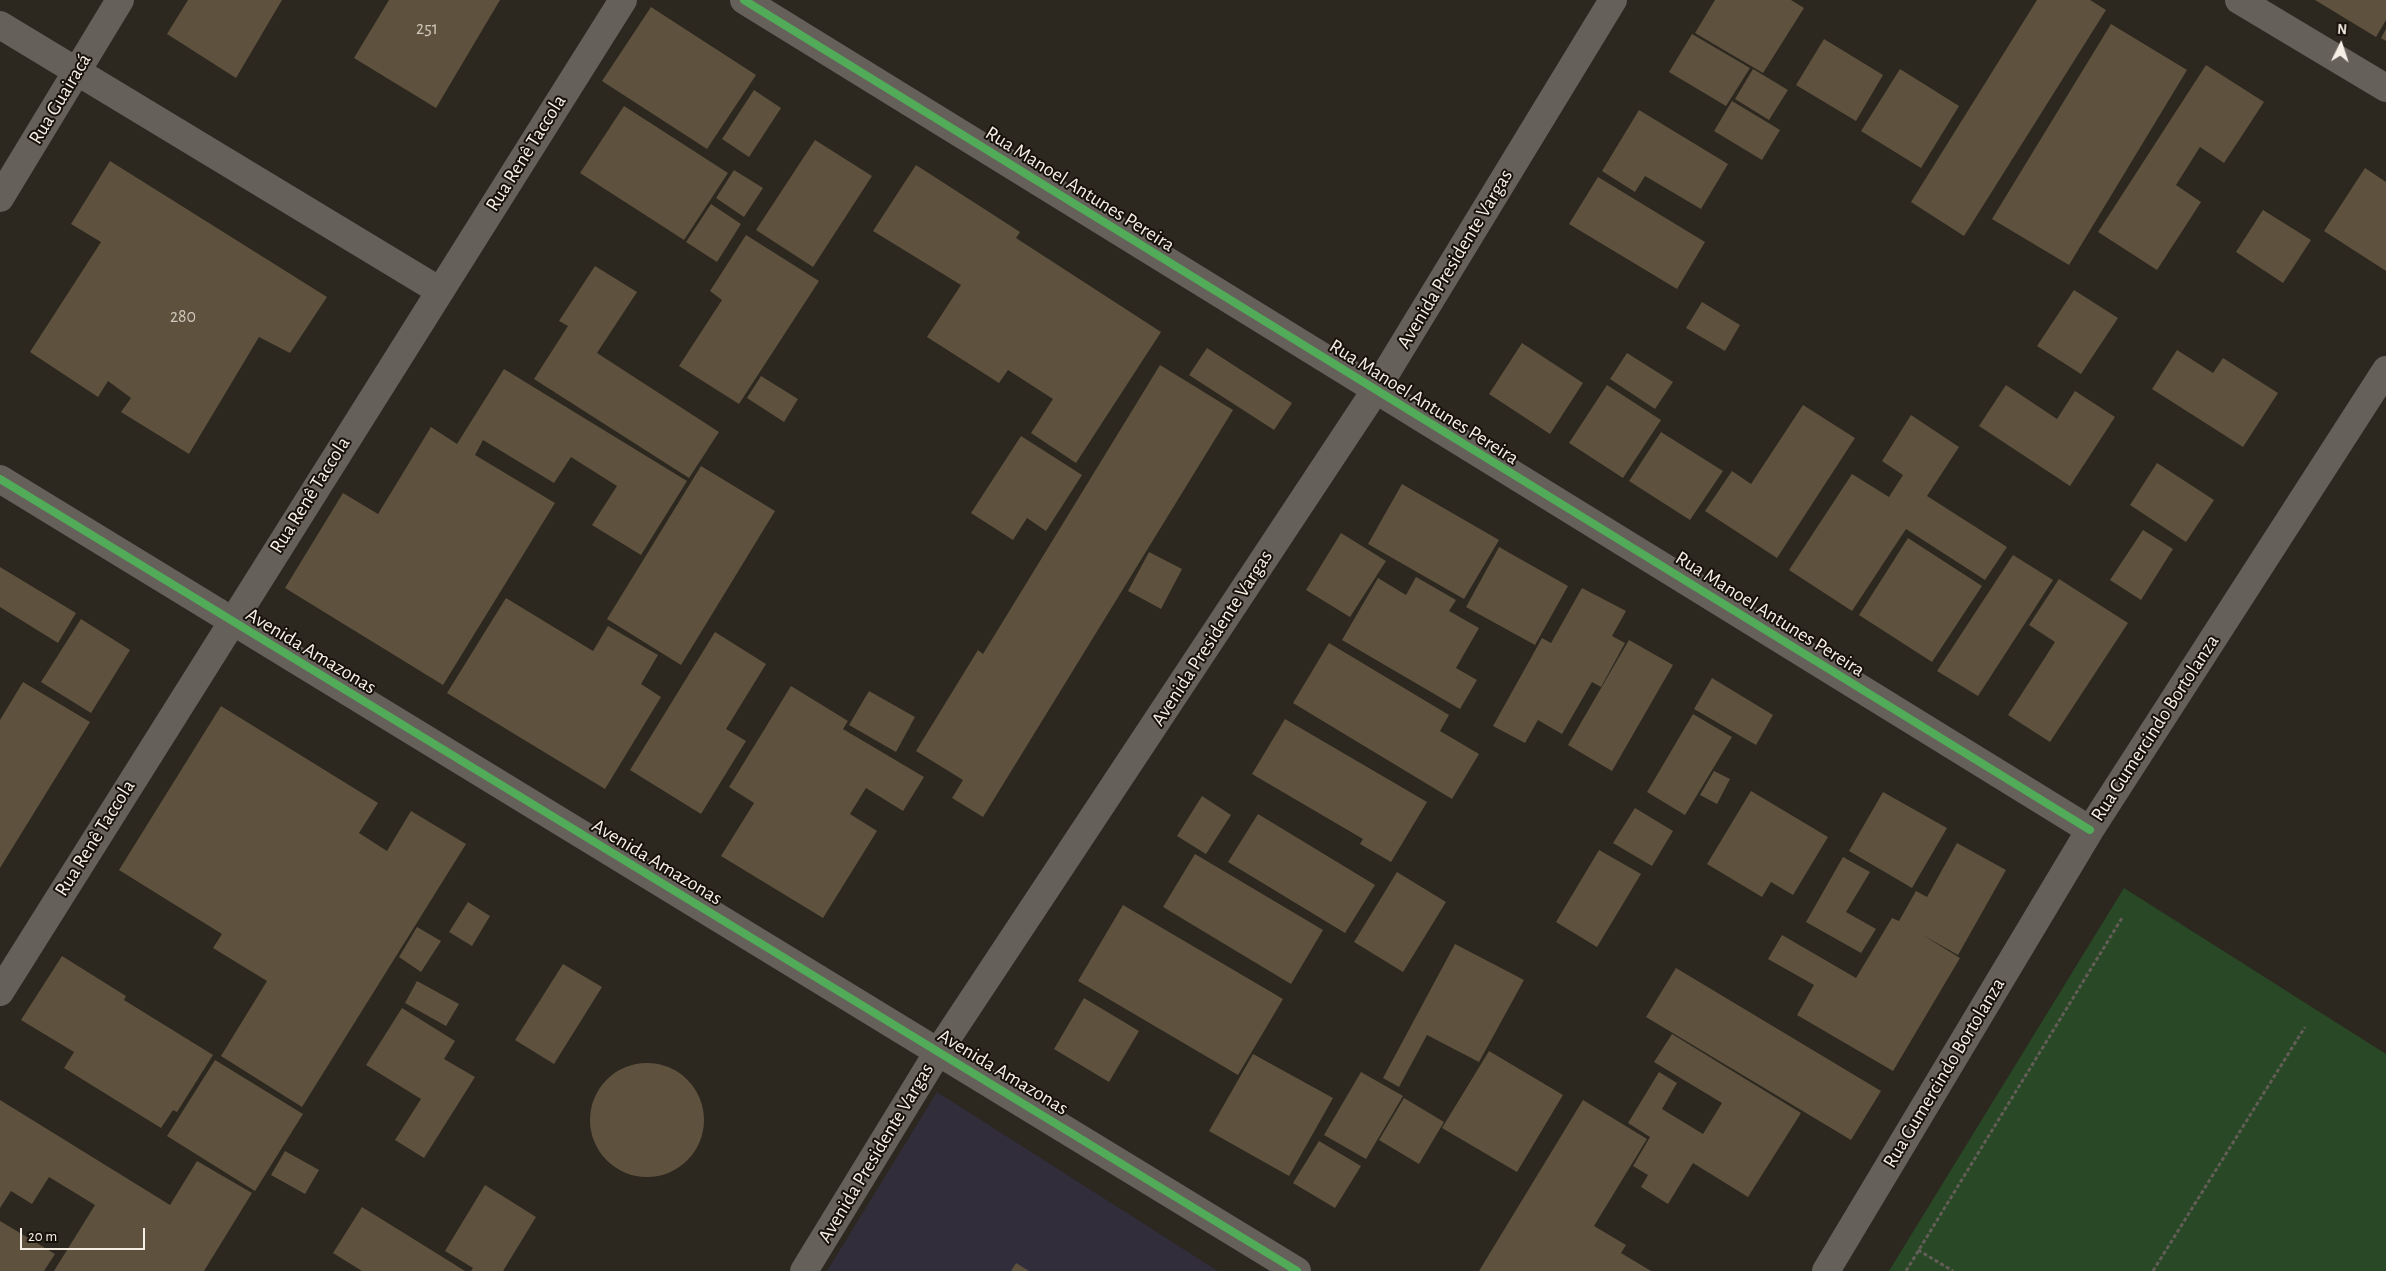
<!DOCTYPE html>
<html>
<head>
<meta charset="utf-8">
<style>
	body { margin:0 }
	#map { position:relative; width:2386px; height:1271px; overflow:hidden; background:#2c271f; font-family:"Alegreya Sans",sans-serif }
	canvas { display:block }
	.north { position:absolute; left:2316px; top:20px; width:50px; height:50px; -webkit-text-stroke:4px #16110b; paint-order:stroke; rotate:4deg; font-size:14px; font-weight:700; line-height:20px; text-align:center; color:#f6efe5 }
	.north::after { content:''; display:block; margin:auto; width:18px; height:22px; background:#f6efe5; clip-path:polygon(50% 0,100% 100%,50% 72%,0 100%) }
	.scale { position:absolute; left:20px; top:1228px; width:125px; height:22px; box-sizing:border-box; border:2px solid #f6efe5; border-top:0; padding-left:6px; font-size:15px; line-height:18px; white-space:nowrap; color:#f6efe5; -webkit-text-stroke:4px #16110b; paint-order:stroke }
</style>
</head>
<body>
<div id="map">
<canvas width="2386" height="1271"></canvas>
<div class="north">N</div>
<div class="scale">20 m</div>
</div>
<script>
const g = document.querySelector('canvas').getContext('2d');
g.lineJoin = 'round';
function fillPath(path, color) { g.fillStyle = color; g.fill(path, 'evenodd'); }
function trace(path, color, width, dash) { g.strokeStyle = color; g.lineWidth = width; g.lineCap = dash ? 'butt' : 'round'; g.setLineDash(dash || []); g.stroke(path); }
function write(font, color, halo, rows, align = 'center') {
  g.font = font + ' "Alegreya Sans",sans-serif'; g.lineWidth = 4; g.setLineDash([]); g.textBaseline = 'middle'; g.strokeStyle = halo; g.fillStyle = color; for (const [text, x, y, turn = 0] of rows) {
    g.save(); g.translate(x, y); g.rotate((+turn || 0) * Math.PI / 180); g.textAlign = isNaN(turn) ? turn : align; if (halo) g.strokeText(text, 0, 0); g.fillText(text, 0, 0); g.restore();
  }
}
const education = new Path2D(`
	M937,1092L1218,1271H827Z`);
const green = new Path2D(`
	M2124,888L2386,1054V1271H1889Z`);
const building = new Path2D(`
	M188,0H282L236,78L167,34Z
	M389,0H500L436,108L354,58Z
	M1715,0H1791L1804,8L1763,73L1695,33Z
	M2037,0H2090L2106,10L1964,236L1911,202Z
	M2315,0H2386V20L2376,37Z
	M651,7L756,75L707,149L602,81Z
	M2111,24L2187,70L2069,265L1992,219Z
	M2386,29V41L2381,38Z
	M1692,34L1750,68L1726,106L1669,72Z
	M1824,39L1883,75L1856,121L1796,85Z
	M2206,65L2264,102L2224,163L2200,147L2176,185L2201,202L2157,270L2098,232Z
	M1753,69L1788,90L1769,120L1735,99Z
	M1900,69L1959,106L1921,168L1861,131Z
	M754,90L781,108L749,157L722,139Z
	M1732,101L1780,130L1762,160L1714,131Z
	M624,106L728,173L684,240L580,173Z
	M1639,110L1728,164L1701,209L1645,176L1635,192L1602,171Z
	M815,140L872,176L813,267L756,230Z
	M110,161L327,297L290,353L259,337L189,454L121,412L131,398L108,381L98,397L30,352L101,242L71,224Z
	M916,165L1020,232L1016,238L1161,332L1076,463L1031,433L1053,399L1008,370L999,383L927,337L961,285L873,231Z
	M2365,168L2386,182V271L2324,231Z
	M734,170L763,188L744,217L716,198Z
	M1598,177L1705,242L1677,289L1569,224Z
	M711,204L741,224L717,262L686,242Z
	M2263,210L2311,240L2283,283L2236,252Z
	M746,235L819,281L739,404L679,366L722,300L710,291Z
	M595,266L637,292L597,353L719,432L689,478L534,379L568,326L559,321Z
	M2074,290L2118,318L2081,374L2037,346Z
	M1702,302L1740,325L1725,351L1686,328Z
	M1522,343L1583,383L1550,434L1489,394Z
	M1207,348L1292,403L1274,430L1189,375Z
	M2177,350L2213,373L2223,358L2278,393L2243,447L2152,389Z
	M1627,353L1673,382L1655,409L1610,379Z
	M1160,365L1233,410L983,817L952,798L963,780L916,751L978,650L983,654Z
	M504,369L687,481L641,555L592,525L617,486L571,457L554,483L483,440L475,455L555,503L443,685L285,588L343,493L378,514L431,427L457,444Z
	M761,376L798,399L784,422L747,398Z
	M1607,385L1661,420L1623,478L1569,443Z
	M2006,385L2057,419L2075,391L2115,417L2070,486L1979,426Z
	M1803,405L1855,438L1777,558L1705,511L1732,471L1751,484Z
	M1911,415L1959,447L1927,496L2007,547L1985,580L1906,529L1852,611L1789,570L1852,474L1889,497L1903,475L1882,461Z
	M1661,432L1723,471L1690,520L1629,481Z
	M1021,436L1082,475L1046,531L1027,518L1013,540L971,513Z
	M2157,463L2214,500L2186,542L2130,505Z
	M701,466L775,511L681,665L607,619Z
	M1402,484L1499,540L1464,599L1368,544Z
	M2143,530L2173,549L2141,600L2110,580Z
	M1341,533L1386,561L1350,617L1306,590Z
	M1908,538L1982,586L1932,662L1859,615Z
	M1499,547L1568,586L1535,645L1466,607Z
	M1149,552L1182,569L1161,609L1128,591Z
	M2013,555L2053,580L1978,696L1937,671Z
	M0,567L76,613L58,643L0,607Z
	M1416,577L1456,600L1449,611L1479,628L1456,668L1477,680L1460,709L1342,640L1378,578L1406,595Z
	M2059,579L2128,623L2050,742L2008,715L2055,642L2029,625Z
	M1582,588L1626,611L1612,636L1625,643L1601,687L1592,682L1562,734L1538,720L1525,743L1493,726L1542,638L1551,643Z
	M506,598L593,651L608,626L658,655L641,684L661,697L605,789L447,693Z
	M81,619L130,650L91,713L41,682Z
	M715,632L766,664L726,729L746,741L701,814L630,770Z
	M1629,640L1673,665L1612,771L1568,745Z
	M1329,643L1449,715L1440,731L1479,754L1452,799L1293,703Z
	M1712,678L1773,715L1756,745L1694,709Z
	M23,682L90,722L0,868V720Z
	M791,686L848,721L843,729L924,777L903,811L866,788L850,814L877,831L823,918L721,856L754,803L729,787Z
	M869,691L915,717L896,752L849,725Z
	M221,706L378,803L359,833L387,851L411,811L466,844L302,1107L221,1056L267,981L213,948L222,934L119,870Z
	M1693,714L1732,737L1685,815L1647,792Z
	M1285,719L1427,802L1391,862L1360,844L1363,839L1252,774Z
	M1714,771L1730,779L1717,804L1700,795Z
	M1751,791L1828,837L1793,895L1771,882L1762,897L1707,864Z
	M1883,792L1947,828L1912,888L1849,851Z
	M1202,796L1231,815L1206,854L1177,836Z
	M1635,808L1673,831L1652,866L1613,843Z
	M1258,814L1375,885L1345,933L1228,862Z
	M1957,843L2006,870L1958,955L1921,934L1960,958L1893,1071L1797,1015L1814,985L1768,959L1782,935L1856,978L1892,918L1899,921L1916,891L1927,897Z
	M1599,850L1641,874L1597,947L1556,922Z
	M1195,854L1323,930L1291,984L1163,907Z
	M1843,857L1870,872L1846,912L1876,929L1861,953L1806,922Z
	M1397,872L1446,902L1403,972L1354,942Z
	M468,902L490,916L472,946L449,932Z
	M1123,905L1283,999L1238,1075L1078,981Z
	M417,927L441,941L421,972L399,957Z
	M1455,944L1524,980L1479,1062L1427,1035L1399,1087L1383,1078Z
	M62,956L126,996L124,1000L213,1055L177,1112L173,1110L161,1128L64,1068L74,1052L21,1020Z
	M563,964L602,987L554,1064L515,1040Z
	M1676,968L1881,1091L1851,1140L1646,1017Z
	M417,981L459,1004L446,1026L405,1003Z
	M1084,998L1139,1031L1109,1082L1054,1049Z
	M402,1008L455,1041L444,1059L475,1077L424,1158L395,1140L421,1099L366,1065Z
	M1672,1034L1801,1113L1748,1197L1693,1163L1668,1204L1641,1187L1648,1175L1633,1166L1650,1137L1628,1123L1659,1072L1677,1083L1662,1109L1703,1134L1722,1103L1654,1062Z
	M1489,1051L1563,1095L1517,1172L1442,1128Z
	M1253,1054L1333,1098L1289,1176L1209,1131Z
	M215,1060L303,1114L255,1191L167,1136Z
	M590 1120a57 57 0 1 1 114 0a57 57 0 1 1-114 0Z
	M1361,1072L1403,1096L1366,1159L1324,1135Z
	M1404,1098L1444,1122L1419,1164L1379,1140Z
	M0,1100L170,1205L197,1161L252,1193L204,1271H54L95,1205L49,1177L32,1204L11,1191L0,1208Z
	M1583,1100L1647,1139L1594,1226L1626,1245L1621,1253L1651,1271H1479Z
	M1319,1141L1361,1166L1335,1208L1293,1183Z
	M285,1151L319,1170L305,1194L271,1175Z
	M485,1185L536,1217L503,1271H471L473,1268L445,1251Z
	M362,1207L465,1271H362L333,1253Z
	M0,1221L55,1254L44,1271H0Z
	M1016,1263L1029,1271H1011Z`);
const path = new Path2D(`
	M1918,1250L1953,1271
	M1906,1271L2122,918
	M2153,1271L2305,1027`);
const minor = new Path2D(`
	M744,0L2090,830
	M2239,0L2386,88
	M0,25L440,291
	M0,198L120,0
	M938,1052L1297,1271
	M1826,1271L2090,830L2386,370`);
const tertiary = new Path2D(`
	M0,479L938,1052
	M804,1271L938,1052L1375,391L1613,0`);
const secondary = new Path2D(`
	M0,992L623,0`);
const cycleway = new Path2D(`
	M744,0L2090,830
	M0,479L1297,1271`);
const numberNames = [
	["251",427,29],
	["280",183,317]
];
const streetNames = [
	["Rua Guairacá",60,99,-59],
	["Rua Renê Taccola",526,153,-58],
	["Rua Manoel Antunes Pereira",1080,189,32],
	["Avenida Presidente Vargas",1455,259,-59],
	["Rua Manoel Antunes Pereira",1424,402,32],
	["Rua Renê Taccola",310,495,-58],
	["Rua Manoel Antunes Pereira",1770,614,32],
	["Avenida Presidente Vargas",1212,638,-57],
	["Avenida Amazonas",311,651,31],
	["Rua Gumercindo Bortolanza",2155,728,-57],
	["Rua Renê Taccola",95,838,-58],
	["Avenida Amazonas",657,862,31],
	["Avenida Amazonas",1003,1072,31],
	["Rua Gumercindo Bortolanza",1944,1073,-59],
	["Avenida Presidente Vargas",876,1153,-59]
];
fillPath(education, '#312d3a');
fillPath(green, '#294826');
fillPath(building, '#5e523e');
trace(path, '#625e57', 3, [4, 2.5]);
trace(minor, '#65605a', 28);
trace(tertiary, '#65605a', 28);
trace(secondary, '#65605a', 28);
trace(cycleway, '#51ab58', 8);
write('18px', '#d0c8bb', null, numberNames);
write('20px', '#f6efe5', '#16110b', streetNames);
</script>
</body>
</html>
